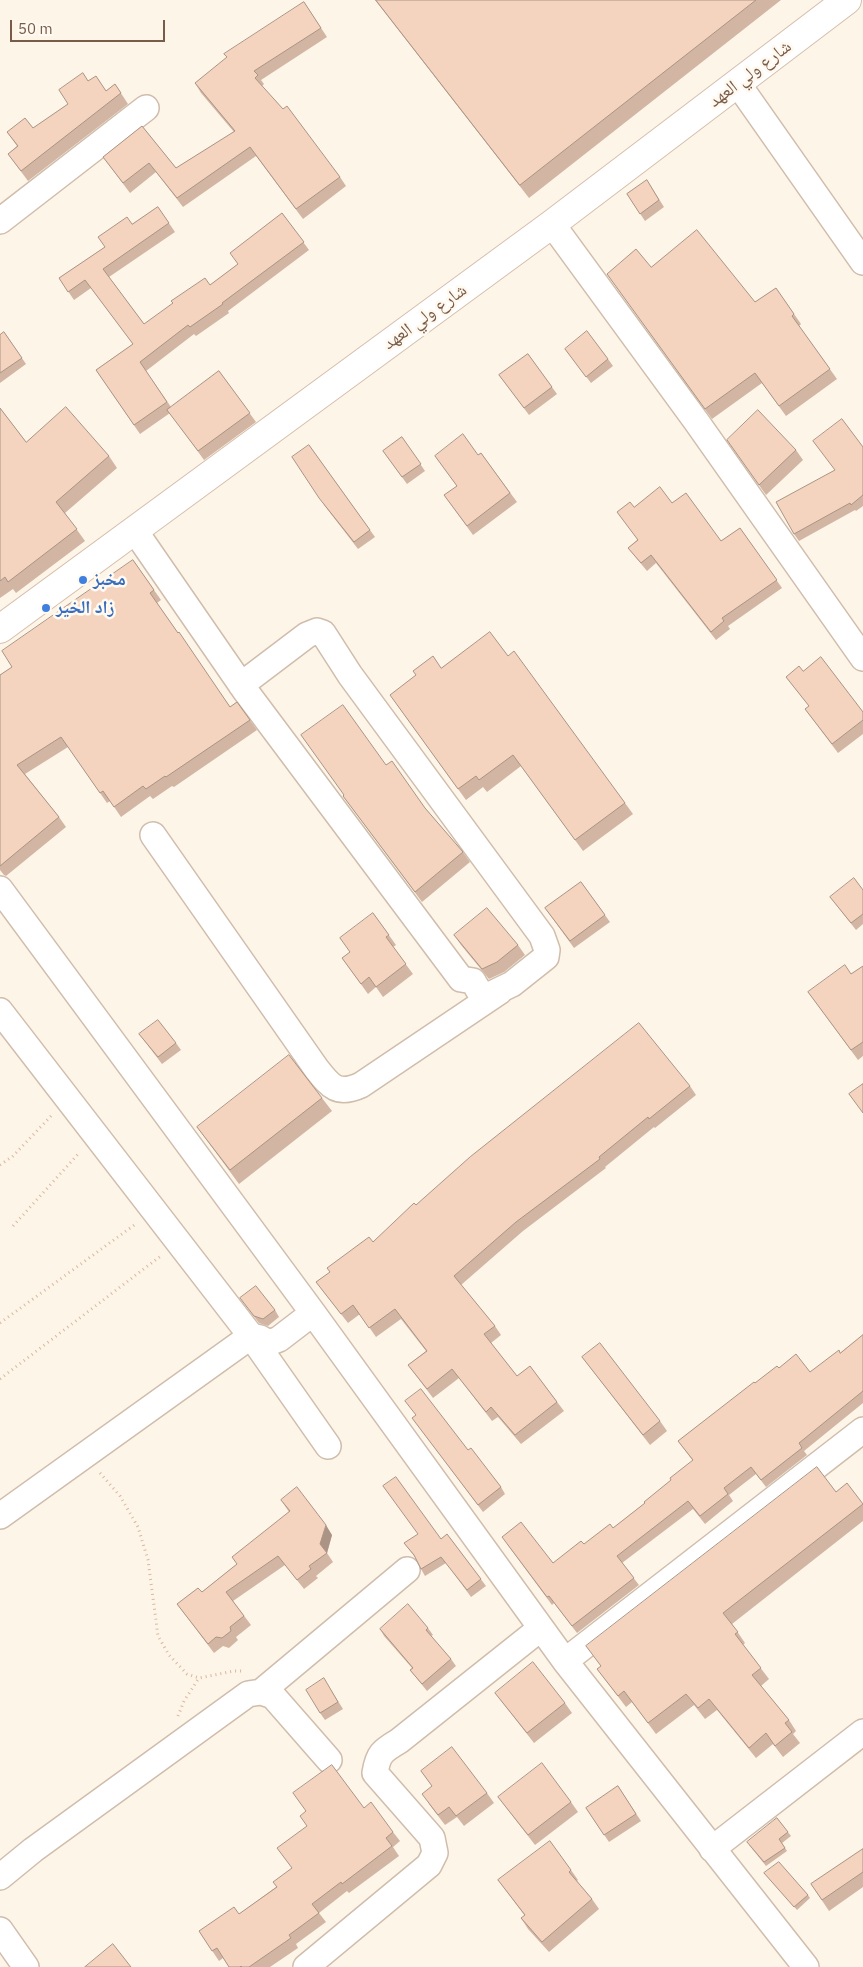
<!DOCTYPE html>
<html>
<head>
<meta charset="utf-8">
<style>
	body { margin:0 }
	#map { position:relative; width:863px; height:1967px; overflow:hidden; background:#fdf5e8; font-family:"IBM Plex Sans",sans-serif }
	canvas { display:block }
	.scale { position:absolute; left:10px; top:20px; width:155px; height:22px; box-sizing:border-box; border:2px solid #795b4a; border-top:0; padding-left:6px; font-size:15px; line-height:18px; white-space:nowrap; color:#795b4a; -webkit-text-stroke:4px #fff9ef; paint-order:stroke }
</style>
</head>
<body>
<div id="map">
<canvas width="863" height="1967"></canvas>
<div class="scale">50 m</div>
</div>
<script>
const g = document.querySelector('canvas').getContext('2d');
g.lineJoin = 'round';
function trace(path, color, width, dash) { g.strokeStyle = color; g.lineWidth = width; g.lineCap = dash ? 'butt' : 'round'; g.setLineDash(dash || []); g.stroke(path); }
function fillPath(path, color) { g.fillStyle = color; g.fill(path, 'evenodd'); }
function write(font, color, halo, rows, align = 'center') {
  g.font = font + ' "IBM Plex Sans","Noto Naskh Arabic",sans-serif'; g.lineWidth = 5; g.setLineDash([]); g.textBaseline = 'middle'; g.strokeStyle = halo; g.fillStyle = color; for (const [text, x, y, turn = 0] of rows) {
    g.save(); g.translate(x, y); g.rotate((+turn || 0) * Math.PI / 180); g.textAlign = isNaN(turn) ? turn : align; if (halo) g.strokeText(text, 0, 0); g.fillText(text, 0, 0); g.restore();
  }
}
const path = new Path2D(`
	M0,1165L13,1156L52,1115
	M13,1226L80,1152
	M0,1323L137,1223
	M0,1379L162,1255
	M100,1473L120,1496L138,1527L148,1560L158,1636L169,1655L187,1674L199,1678L234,1671H244
	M178,1716L184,1701L199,1678`);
const minor = new Path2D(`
	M738,84L863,262
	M0,221L146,108
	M552,224L696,421L863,658
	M135,531L244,689L461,979L473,981L483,998L512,984L546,957L547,950L542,936L350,675L323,633L317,631L307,635L241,685
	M153,835L316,1068C330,1086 337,1096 361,1085L499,992
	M0,889L313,1313L565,1661L806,1967
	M0,1011L251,1336L328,1446
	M0,1516L251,1336L260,1338L269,1343L279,1339L313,1313
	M565,1661L863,1430
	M261,1692L407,1570
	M712,1849L863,1732
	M0,1877L33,1850L248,1694L261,1692L273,1696L329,1760
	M0,1930L26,1967
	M306,1967L429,1865L435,1853L432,1838L375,1773C378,1754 382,1751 399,1741L541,1628`);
const secondary = new Path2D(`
	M0,629L552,224L847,0`);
const wall = new Path2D(`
	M375,0H781L529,198Z
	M304,2L327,37L261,80L264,84L262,86L340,177L346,186L303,219L256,156L183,207L156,172L130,193L103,157L142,126L176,168L234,132L201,93L195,83Z
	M88,81L106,91L115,84L128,104L28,181L8,154L17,146L7,132L33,128L42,122L68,104Z
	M647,180L664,207L645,221L627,194Z
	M158,207L175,232L109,277L144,324L210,285L238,264L282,213L309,250L228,311L229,313L196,336L194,334L146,371L171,407L219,371L256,422L204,460L170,413L140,434L96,370L133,344L91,288L74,300L59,278L105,247L132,224Z
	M651,267L755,302L776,288L801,324L799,326L837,379L786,416L762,383L712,419L607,274Z
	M4,332L26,364L0,383V335Z
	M565,349L608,359L613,366L591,383Z
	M528,354L557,394L529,415L499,375Z
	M0,408L26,442L109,456L117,468L65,513L85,541L16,593L13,589L0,598Z
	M402,437L425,471L407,484L383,451Z
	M727,440L796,450L803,460L766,495Z
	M309,445L375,537L358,549L324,505Z
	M863,447V506L856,511L855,510L799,541L794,534L835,470Z
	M481,453L517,502L473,535L444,495L457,486L435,456L478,455Z
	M672,503L721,541L740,528L782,588L728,626L730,629L716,640L656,563L647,571L628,548L637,540L634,507Z
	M133,560L161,600L157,603L230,707L237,702L257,730L174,787L172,786L153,799L150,796L121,817L110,801L107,803L68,747L25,774L59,817L66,827L6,876L4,875L0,870V675L12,667Z
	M508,656L625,803L633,814L583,851L521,766L487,792L483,787L466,800L398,706L441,668Z
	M803,671L863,712V734L838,753L805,709L809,706L786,677Z
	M386,765L425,808L463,852L470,862L422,902L343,796Z
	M581,882L610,922L574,948L545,908Z
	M863,890V924L856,930L830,897Z
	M373,913L396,945L393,947L413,974L383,997L376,987L368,994L342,958L350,952Z
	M454,935L518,945L525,955L504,972L489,979L461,945Z
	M863,966V1056L858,1060L808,992L851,974Z
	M139,1034L176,1043L181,1050L162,1064Z
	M690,1086L696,1095L655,1128L654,1127L605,1167L606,1168L523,1231L461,1285L495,1326L501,1335L491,1343L517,1376L530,1366L564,1411L521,1444L498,1417L492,1421L459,1378L433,1398L408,1365L426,1351L401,1319L376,1337L360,1314L348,1323L316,1282L373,1242L416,1205Z
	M322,1098L332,1111L239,1184L197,1127Z
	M240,1298L275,1310L279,1317L268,1326L259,1323Z
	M863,1335V1403L804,1451L807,1455L766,1487L756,1474L729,1495L733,1501L705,1524L693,1509L622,1563L639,1585L577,1633L554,1603L552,1605L507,1544L553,1563L613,1528L645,1503L693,1461L678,1441L755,1383L779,1368L810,1372L840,1353Z
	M582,1357L660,1421L667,1431L650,1445Z
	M417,1424L468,1450L501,1487L505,1494L483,1512Z
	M836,1492L863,1504V1521L732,1624L745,1643L743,1645L769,1679L761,1686L789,1720L796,1731L793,1734L800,1743L783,1757L773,1744L756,1758L717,1710L705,1719L694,1705L656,1734L632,1702L626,1707L597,1669Z
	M281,1500L332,1535L327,1553L333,1562L316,1576L318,1578L304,1589L285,1565L233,1601L251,1625L236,1637L238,1640L229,1648L223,1646L214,1653L177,1604L202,1592L237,1564L289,1512Z
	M447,1534L486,1586L471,1597L446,1563L425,1576L421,1569L415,1557L404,1543L441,1539Z
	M428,1628L433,1635L431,1636L451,1659L456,1666L427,1691L410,1670L412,1668L384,1636L380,1629Z
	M328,1685L343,1709L325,1720L320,1713Z
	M495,1693L565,1703L572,1713L534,1743Z
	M421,1771L487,1793L494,1803L464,1826L457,1817L445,1825L429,1804L432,1786Z
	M618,1786L641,1821L609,1842L586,1808Z
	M498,1797L571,1802L578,1812L535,1845Z
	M364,1808L393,1832L400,1841L393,1847L399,1856L349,1893L347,1891L319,1913L326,1922L296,1944L298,1948L270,1967H229L223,1958L219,1961L199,1931L239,1914L276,1887L292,1868L307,1826Z
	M777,1818L791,1836L782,1843L787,1851L766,1866L749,1845Z
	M863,1849V1887L829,1911L811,1884Z
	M571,1870L578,1880L577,1881L592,1899L599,1909L549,1952L528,1929L521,1918L525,1916L498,1880Z
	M764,1873L808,1895L810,1898L797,1910Z`);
const shadedWall = new Path2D(`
	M326,1525L332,1535L327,1553L320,1544Z`);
const building = new Path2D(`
	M376,0H756L520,185Z
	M304,2L321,28L254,71L258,75L255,78L283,109L287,106L340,177L296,209L250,147L177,198L149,163L123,183L103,157L142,126L176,168L235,131L195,83L227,57L224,54Z
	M83,73L88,81L96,76L106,91L115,84L121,93L21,171L8,154L18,146L7,132L25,118L33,128L68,104L59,90Z
	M647,180L659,200L640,214L627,194Z
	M158,207L169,223L103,269L144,324L173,303L171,301L205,278L210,285L238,264L230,253L282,213L304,242L222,303L223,304L190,327L188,325L140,362L167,402L134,425L96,370L133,344L85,280L68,292L59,278L105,247L98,237L127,217L132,224Z
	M697,230L755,302L776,288L794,314L792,316L830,369L779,406L755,373L705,409L607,274L636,249L651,267Z
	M587,331L608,359L586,377L565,349Z
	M4,332L22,358L0,373V335Z
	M528,354L552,387L524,408L499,375Z
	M219,371L250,413L198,451L167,410Z
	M66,407L109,456L56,502L77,529L8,582L5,577L0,581V408L26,442Z
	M758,410L796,450L759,485L727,440Z
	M842,419L863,447V495L851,505L850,503L794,534L776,502L835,470L813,441Z
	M463,434L478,455L481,453L510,493L467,526L444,495L457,486L435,456Z
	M402,437L421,464L402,477L383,451Z
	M309,445L370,530L354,542L319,498L292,457Z
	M660,487L672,503L686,493L721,541L740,528L777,580L722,618L724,621L711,632L651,555L641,563L628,548L638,540L617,512L630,502L634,507Z
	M133,560L154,590L150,593L178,633L179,632L230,707L237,702L250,720L166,777L165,776L146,789L143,786L114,807L103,791L100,793L61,737L17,765L59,817L0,866V675L12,667L2,651Z
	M490,632L508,656L514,651L625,803L575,840L513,755L479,780L476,776L458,789L390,695L416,675L413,671L433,656L441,668Z
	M821,657L863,712V720L832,744L805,709L809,706L786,677L799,666L803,671Z
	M343,705L386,765L392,761L425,808L463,852L415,892L343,796L344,795L301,735Z
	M854,878L863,890V914L851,923L830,897Z
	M581,882L605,915L570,941L545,908Z
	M487,908L518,945L497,962L482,969L454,935Z
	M373,913L389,935L386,937L406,964L376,987L369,977L361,984L342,958L350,952L340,938Z
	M845,965L851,974L863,966V1042L851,1050L808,992Z
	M158,1020L176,1043L158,1057L139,1034Z
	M639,1023L690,1086L649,1119L648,1117L599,1157L600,1159L516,1222L454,1276L495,1326L484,1334L517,1376L530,1366L557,1402L515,1435L491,1407L486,1412L452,1369L427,1389L408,1365L427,1351L395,1309L369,1328L353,1305L341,1314L316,1282L330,1272L327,1268L369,1237L373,1242L414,1203L416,1205L470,1157Z
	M289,1055L322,1098L230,1170L197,1127Z
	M863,1084V1113L849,1094Z
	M256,1286L275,1310L263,1319L254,1316L240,1298Z
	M863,1335V1391L799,1443L802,1448L761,1480L751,1467L724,1488L728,1494L700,1516L688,1501L617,1556L634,1578L572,1626L549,1596L547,1597L502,1537L521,1522L553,1563L581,1541L584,1544L610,1524L613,1528L645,1503L644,1502L671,1480L670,1478L693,1460L678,1441L754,1382L755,1383L777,1366L779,1368L796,1354L810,1372L839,1350L840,1353Z
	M600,1343L660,1421L643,1435L582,1357Z
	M421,1389L468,1450L471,1448L501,1487L478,1505L412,1418L416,1415L405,1401Z
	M817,1467L836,1492L847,1483L863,1504L723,1613L738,1632L735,1634L761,1668L752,1675L789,1720L785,1723L792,1732L775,1746L766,1733L749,1748L709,1699L698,1708L686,1694L648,1723L624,1691L618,1696L597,1669L601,1666L586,1646Z
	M396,1477L441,1539L447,1534L481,1579L467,1590L441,1557L421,1569L414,1555L404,1543L418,1534L383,1486Z
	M297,1487L326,1525L320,1544L327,1553L309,1566L311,1569L297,1580L278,1556L226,1592L244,1616L230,1627L231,1631L222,1638L216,1637L208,1644L177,1604L198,1588L202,1592L237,1564L232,1557L290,1511L281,1500Z
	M408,1604L428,1628L426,1630L451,1659L422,1684L410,1670L413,1668L380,1629Z
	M533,1662L565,1703L527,1733L495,1693Z
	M324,1678L338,1702L320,1713L306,1690Z
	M452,1747L487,1793L456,1816L449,1807L438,1815L422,1794L432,1786L421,1771Z
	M542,1763L571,1802L528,1835L498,1797Z
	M332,1765L364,1808L371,1802L393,1832L386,1838L392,1846L342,1884L341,1882L312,1904L319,1913L289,1935L291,1938L249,1967H242L241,1966L240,1967H229L217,1948L212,1951L199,1931L234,1907L239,1914L277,1887L273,1882L292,1868L277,1848L307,1826L300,1816L306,1811L293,1793Z
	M618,1786L636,1814L604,1835L586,1808Z
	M777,1818L788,1832L779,1839L785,1848L764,1862L747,1842Z
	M550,1841L571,1870L569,1872L592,1899L542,1942L521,1918L525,1915L498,1880Z
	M863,1849V1872L822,1900L811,1884Z
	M779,1862L808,1895L794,1907L764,1873Z
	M113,1944L131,1967H85Z`);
const markers = [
	[83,580,5,"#3f7fe0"],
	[46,608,5,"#3f7fe0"]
];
const streetNames = [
	["شارع ولي العهد",750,74,-37],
	["شارع ولي العهد",425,317,-36]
];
const shopNames = [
	["مخبز",93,580],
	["زاد الخير",56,608]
];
trace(minor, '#d0bdac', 28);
trace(secondary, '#d6bfac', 30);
trace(path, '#dab7a0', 3, [1, 4]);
trace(minor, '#fff', 25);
trace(secondary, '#fff', 28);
fillPath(wall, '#d2b6a3');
fillPath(shadedWall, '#ab9485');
fillPath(building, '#f4d4be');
trace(building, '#ab9485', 1);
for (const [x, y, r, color] of markers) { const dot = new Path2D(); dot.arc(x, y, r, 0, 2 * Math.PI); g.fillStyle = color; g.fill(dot); trace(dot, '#fff9ef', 2); }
write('18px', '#795b4a', '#fff9ef', streetNames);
write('bold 18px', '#366cbe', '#fff9ef', shopNames, 'left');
</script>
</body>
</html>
